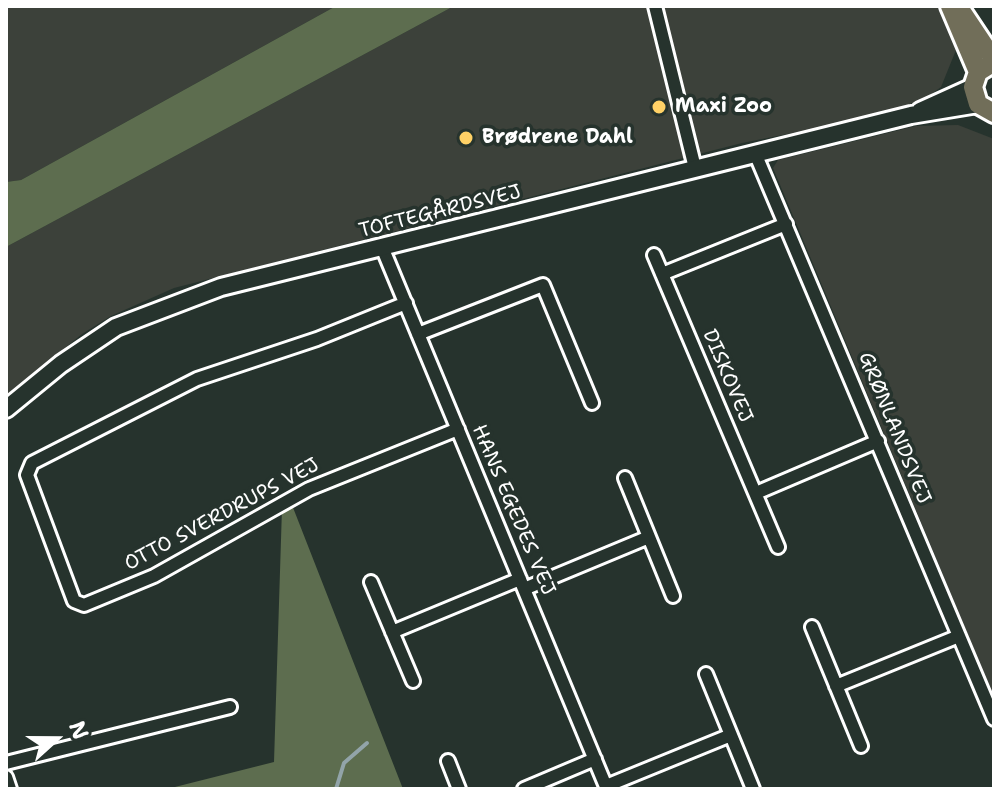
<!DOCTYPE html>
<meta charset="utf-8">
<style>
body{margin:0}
#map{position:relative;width:1000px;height:795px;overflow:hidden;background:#26332d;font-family:"Shantell Sans",sans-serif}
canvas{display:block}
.frame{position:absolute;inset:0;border:8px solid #fff;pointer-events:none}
.north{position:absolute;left:16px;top:699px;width:80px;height:80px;-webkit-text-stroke:6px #26332d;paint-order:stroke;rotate:69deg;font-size:22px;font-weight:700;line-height:32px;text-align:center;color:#fff}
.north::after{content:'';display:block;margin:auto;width:28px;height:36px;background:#fff;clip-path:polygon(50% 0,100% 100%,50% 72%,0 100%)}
</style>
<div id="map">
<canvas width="1000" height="795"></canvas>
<div class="frame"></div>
<div class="north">N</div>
</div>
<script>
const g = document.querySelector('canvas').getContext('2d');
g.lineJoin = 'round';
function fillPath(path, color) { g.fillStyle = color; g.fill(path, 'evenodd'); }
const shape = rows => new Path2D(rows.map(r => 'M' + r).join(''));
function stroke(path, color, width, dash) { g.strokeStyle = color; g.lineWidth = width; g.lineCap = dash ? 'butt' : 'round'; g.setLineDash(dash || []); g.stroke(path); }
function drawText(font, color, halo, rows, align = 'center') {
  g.font = font + ' "Shantell Sans",sans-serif'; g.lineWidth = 7; g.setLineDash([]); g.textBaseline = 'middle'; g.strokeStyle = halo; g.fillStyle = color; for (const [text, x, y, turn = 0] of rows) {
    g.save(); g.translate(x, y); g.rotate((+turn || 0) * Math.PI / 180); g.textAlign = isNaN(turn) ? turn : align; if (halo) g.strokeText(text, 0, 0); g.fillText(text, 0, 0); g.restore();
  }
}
const built = shape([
 [6,6,336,6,21,180,6,182],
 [454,6,938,6,956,50,941,87,923,100,863,119,742,143,174,288,111,316,82,334,6,396,6,247],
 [958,125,994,139,994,697,773,168,778,160,916,126]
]);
const green = shape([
 [336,6,454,6,6,247,6,182,21,180],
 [292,505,403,789,167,789,274,762,282,508]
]);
const stream = shape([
 [336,789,344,763,367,743]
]);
const street = shape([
 [655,6,695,168],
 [755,153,994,719],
 [382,247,607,789],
 [654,255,778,547],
 [662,274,786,224],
 [406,303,317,339,197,379,32,463,27,475,74,601,84,605,154,576,309,489,458,429],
 [418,334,543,285,592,403],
 [625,478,673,596],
 [756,493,878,441],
 [371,582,413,681],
 [524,589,649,537],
 [812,627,861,746],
 [392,632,520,579],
 [706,674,753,789],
 [836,686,959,636],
 [448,761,459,789],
 [6,763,230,707],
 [6,777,10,789],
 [606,786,731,735],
 [524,789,595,759]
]);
const secondary = shape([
 [920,111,973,87],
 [6,409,61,364,116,327,221,287,911,115,978,104]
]);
const primary = shape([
 [950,6,978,72],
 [958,6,994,60],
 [994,62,978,72,973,87,978,104,994,113]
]);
const markers = [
 [659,107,8,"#ffd166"],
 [466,138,8,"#ffd166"]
];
const poiNames = [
 ["Maxi Zoo",675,107],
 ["Brødrene Dahl",482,138]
];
const streetNames = [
 ["TOFTEGÅRDSVEJ",440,212,-14],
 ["DISKOVEJ",727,376,67],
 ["GRØNLANDSVEJ",894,428,68],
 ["HANS EGEDES VEJ",513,510,67],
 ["OTTO SVERDRUPS VEJ",222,515,-28]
];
fillPath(built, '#3c413a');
fillPath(green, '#5d6d4f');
stroke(stream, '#92a4a9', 4);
stroke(street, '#fff', 18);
stroke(secondary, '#fff', 22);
stroke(primary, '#fff', 24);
stroke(street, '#26332d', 12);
stroke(secondary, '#26332d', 16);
stroke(primary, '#716e59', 18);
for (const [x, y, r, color] of markers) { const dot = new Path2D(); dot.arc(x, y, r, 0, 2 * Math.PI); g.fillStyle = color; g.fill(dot); stroke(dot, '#26332d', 3); }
drawText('bold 20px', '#fff', '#26332d', poiNames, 'left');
drawText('20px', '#fff', '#26332d', streetNames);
</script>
